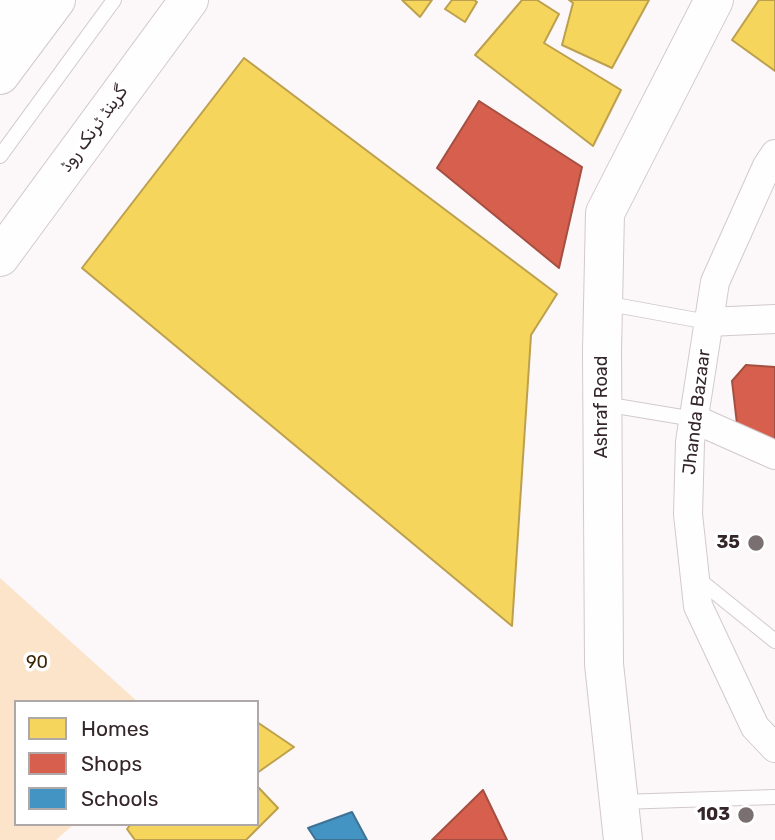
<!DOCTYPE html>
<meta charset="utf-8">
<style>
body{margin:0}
#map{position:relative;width:775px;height:840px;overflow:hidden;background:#fcf7f8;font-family:Rubik,sans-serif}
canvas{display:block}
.legend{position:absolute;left:14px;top:700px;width:245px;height:126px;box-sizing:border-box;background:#fff;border:2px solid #aea8a9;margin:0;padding:9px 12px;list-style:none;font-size:21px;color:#342629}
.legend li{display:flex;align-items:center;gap:14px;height:35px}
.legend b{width:35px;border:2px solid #aea8a9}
</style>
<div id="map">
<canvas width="775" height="840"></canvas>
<ul class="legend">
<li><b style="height:19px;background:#f6d55c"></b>Homes</li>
<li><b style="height:19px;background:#d6604d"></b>Shops</li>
<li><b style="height:19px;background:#4393c3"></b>Schools</li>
</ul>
</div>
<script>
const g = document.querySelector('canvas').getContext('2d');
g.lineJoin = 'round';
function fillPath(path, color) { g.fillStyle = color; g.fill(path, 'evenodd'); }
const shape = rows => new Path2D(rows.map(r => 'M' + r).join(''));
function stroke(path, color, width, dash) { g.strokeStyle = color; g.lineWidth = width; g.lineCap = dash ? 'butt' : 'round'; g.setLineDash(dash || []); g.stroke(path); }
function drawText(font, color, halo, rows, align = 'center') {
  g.font = font + ' Rubik,"Noto Naskh Arabic",sans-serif'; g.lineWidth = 7; g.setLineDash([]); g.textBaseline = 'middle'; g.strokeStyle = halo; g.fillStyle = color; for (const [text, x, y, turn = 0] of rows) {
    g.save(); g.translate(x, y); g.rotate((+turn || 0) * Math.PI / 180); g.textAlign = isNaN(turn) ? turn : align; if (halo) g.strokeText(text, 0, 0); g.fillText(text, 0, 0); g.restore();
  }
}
const green = shape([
 [0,578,138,702,16,702,16,824,74,824,56,840,0,840]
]);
const homes = shape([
 [402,0,432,0,420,17,402,0],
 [452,0,474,0,477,2,465,22,445,9,452,0],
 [522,0,537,0,559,14,544,43,621,90,593,146,475,55,522,0],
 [569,0,649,0,612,68,562,45,573,3,569,0],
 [759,0,775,0,775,71,732,40,759,0],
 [244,58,557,294,531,335,512,626,82,268,244,58],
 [257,722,294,747,257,773,257,722],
 [257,786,278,808,246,840,135,840,127,829,131,824,257,824,257,786]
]);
const shops = shape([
 [479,101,582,167,559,268,437,168,479,101],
 [746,365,775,367,775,444,737,424,732,381,746,365],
 [483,790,507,840,432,840,483,790]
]);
const schools = shape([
 [352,812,367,840,316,840,308,828,352,812]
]);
const lane = shape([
 [0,156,114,0],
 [604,303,708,322],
 [604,404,694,419],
 [697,578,775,641],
 [620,802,775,797]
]);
const street = shape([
 [775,154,767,166,715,282,690,442,688,514,698,606,755,727,775,748],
 [708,322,775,319],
 [694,419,775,455]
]);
const secondary = shape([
 [0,30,24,0],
 [623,840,604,664,602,351,605,213,714,0]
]);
const highway = shape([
 [0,75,56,0],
 [0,257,189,0]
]);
const markers = [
 [756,543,9,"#7a6f71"],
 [746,815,9,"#7a6f71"]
];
const streetNames = [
 ["گرینڈ ٹرنک روڈ",94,129,-54],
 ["Ashraf Road",602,407,-90],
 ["Jhanda Bazaar",697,412,-83]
];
const poiNames = [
 ["35",740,543],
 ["103",730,815]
];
const parkNames = [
 ["90",37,663]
];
fillPath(green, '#fbe4ca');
fillPath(homes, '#f6d55c');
stroke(homes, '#bca04d', 2);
fillPath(shops, '#d6604d');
stroke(shops, '#a54f42', 2);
fillPath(schools, '#4393c3');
stroke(schools, '#3e7295', 2);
stroke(lane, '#d2c9cb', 16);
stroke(street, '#d2c9cb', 30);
stroke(secondary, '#d2c9cb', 40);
stroke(highway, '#d2c9cb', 40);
stroke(lane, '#fffefe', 14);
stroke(street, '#fffefe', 28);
stroke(secondary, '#fffefe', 38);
stroke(highway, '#fffefe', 38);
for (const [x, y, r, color] of markers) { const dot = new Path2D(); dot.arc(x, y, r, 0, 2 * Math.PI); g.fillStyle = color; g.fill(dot); stroke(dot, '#fff', 2.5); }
drawText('18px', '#342629', '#fff', streetNames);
drawText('bold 18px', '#342629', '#fff', poiNames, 'right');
drawText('18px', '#3c2606', '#fff', parkNames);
</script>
